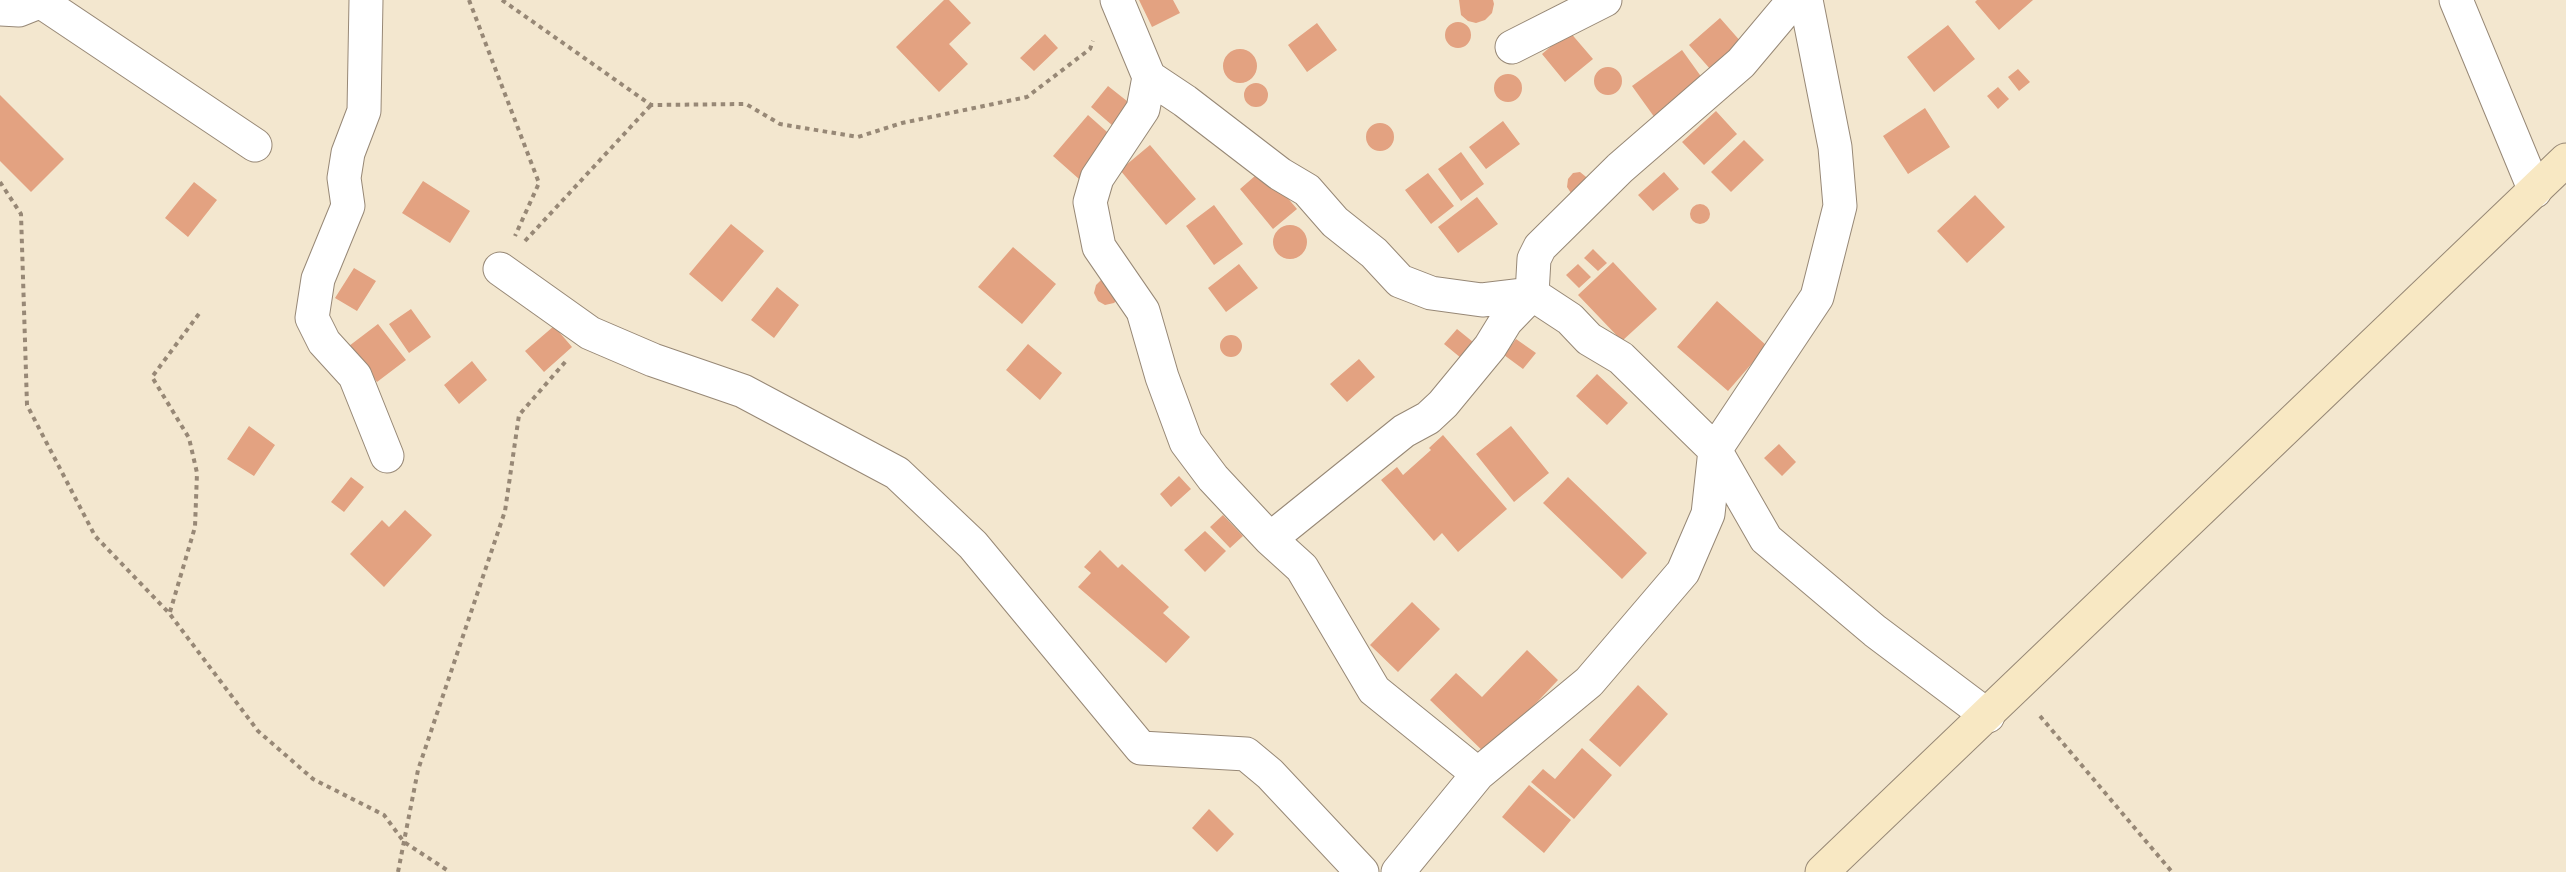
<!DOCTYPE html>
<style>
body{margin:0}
canvas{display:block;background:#f3e7cf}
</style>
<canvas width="2566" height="872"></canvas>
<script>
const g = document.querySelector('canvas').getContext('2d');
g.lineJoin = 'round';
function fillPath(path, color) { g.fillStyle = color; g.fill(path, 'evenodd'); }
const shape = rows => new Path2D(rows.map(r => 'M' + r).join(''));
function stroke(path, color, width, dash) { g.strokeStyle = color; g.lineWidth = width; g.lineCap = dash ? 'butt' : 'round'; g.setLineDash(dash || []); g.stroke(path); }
const building = shape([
 [944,0,949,0,971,23,949,44,968,64,939,92,896,47],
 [1139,0,1173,0,1180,13,1152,27],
 [1459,0,1493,0,1494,4,1492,13,1485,20,1476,23,1468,21,1461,15],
 [1977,0,2033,0,1999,30,1975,2],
 [1720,18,1742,43,1711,70,1689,45],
 '1445 35a13 13 0 1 1 26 0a13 13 0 1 1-26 0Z',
 [1317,23,1337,50,1307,72,1288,45],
 [1948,25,1975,59,1934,92,1907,57],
 [1569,31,1593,59,1565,82,1542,54],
 [1045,34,1058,48,1034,71,1020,58],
 '1223 66a17 17 0 1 1 34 0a17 17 0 1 1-34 0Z',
 [1682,50,1705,82,1655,118,1632,86],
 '1594 81a14 14 0 1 1 28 0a14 14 0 1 1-28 0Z',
 [2018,69,2030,82,2019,91,2008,77],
 '1494 88a14 14 0 1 1 28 0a14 14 0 1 1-28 0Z',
 '1244 95a12 12 0 1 1 24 0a12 12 0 1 1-24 0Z',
 [1108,86,1132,105,1113,126,1091,107],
 [1998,87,2009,99,1998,109,1987,96],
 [0,95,64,159,31,192,0,161],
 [1925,108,1950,147,1908,174,1883,136],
 [1716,111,1737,134,1704,165,1682,142],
 [1088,115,1115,139,1079,179,1053,156],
 [1503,121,1520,144,1486,169,1469,147],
 '1366 137a14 14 0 1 1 28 0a14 14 0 1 1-28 0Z',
 [1744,140,1764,160,1731,192,1711,172],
 [1150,145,1196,199,1166,225,1120,170],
 [1461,152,1484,184,1461,201,1438,169],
 [1263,169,1297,209,1273,229,1240,189],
 [1580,172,1591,181,1571,193,1567,187,1568,179,1573,173],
 [1664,172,1679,189,1653,211,1638,195],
 [1428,173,1454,206,1431,224,1405,190],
 [423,181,470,211,450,243,402,213],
 [194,182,217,200,188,237,165,218],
 [1975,195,2005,227,1967,263,1937,231],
 [1477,197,1498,224,1458,253,1438,227],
 '1690 214a10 10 0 1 1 20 0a10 10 0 1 1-20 0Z',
 [1214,205,1243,244,1214,265,1186,226],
 [731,224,764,251,722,302,689,274],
 '1273 242a17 17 0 1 1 34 0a17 17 0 1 1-34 0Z',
 [1013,247,1056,284,1022,324,978,287],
 [1593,249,1607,263,1598,271,1584,258],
 [1613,262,1657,309,1622,341,1578,295],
 [1239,264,1258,288,1226,312,1208,288],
 [1578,264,1591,277,1579,288,1566,275],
 [354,268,376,281,357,311,335,298],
 [1102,279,1120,297,1114,303,1105,305,1098,301,1094,293,1096,285],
 [777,287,799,305,774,338,751,320],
 [1717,301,1767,346,1728,391,1677,347],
 [411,309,431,337,409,353,389,324],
 [378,324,406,360,377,382,349,346],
 [554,326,572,347,544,372,525,351],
 [1457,329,1473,342,1461,358,1444,344],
 '1220 346a11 11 0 1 1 22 0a11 11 0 1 1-22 0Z',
 [1516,339,1536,353,1523,369,1504,355],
 [1028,344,1062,373,1040,400,1006,370],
 [1359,359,1375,377,1347,402,1330,384],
 [472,361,487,380,459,404,444,385],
 [1597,374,1628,403,1607,425,1576,396],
 [249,426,275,445,254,476,227,459],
 [1511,426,1549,473,1514,502,1476,454],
 [1443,435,1507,509,1458,552,1442,533,1434,541,1381,480,1397,467,1403,475,1431,450,1429,448],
 [1779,444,1796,462,1782,476,1764,458],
 [1179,476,1191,489,1171,507,1160,494],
 [351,477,364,487,344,512,331,502],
 [1568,477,1647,553,1622,579,1543,503],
 [405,510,432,535,384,587,350,554,382,520,389,527],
 [1223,515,1243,536,1230,548,1210,527],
 [1205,531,1226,551,1205,572,1184,550],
 [1100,550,1118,568,1122,564,1169,607,1163,613,1190,637,1166,663,1078,587,1091,573,1084,567],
 [1412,602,1440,629,1398,672,1370,645],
 [1527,650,1558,680,1487,755,1430,700,1456,673,1482,697],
 [1638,685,1668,714,1620,767,1589,740],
 [1582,748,1612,775,1574,819,1531,782,1543,769,1555,779],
 [1529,785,1571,820,1544,853,1502,817],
 [1209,809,1234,834,1217,852,1192,828]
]);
const path = shape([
 [469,0,539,183,515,236],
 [502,0,651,105,746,104,780,124,858,137,902,123,1027,97,1090,49,1093,41],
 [0,182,21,214,27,405,95,536,169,613,258,731,313,779,384,815,404,842,450,872],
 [525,241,651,105],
 [170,612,195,527,197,473,189,438,152,377,201,311],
 [2040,716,2172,872],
 [398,872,418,770,505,511,519,415,566,361]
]);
const street = shape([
 [366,0,364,111,348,153,344,178,348,206,318,279,312,318,324,342,355,376,387,456],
 [1117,0,1149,77,1185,101,1280,174,1307,190,1335,222,1374,253,1400,281,1431,293,1482,300,1532,294,1570,319,1589,339,1621,358,1715,450,1766,539,1875,631,1988,716],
 [2456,0,2535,191],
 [40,1,255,145],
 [0,9,19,10,44,0],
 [1512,47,1605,0],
 [1149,77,1143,109,1097,178,1090,202,1099,247,1143,311,1162,377,1186,442,1213,478,1270,539,1302,568,1374,690,1478,774],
 [500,269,590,333,653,360,743,391,897,473,973,545,1141,748,1246,754,1270,774,1362,872],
 [1270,539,1404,431,1428,418,1443,404,1490,347,1506,321,1532,294,1534,259,1540,247,1620,168,1741,63,1794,0],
 [1398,872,1478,774,1589,682,1683,572,1708,514,1715,450,1817,297,1840,206,1835,147,1806,0]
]);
const secondary = shape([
 [1822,872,2566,160]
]);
fillPath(building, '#e3a281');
stroke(street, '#978876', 35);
stroke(secondary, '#978876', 35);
stroke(path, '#978876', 4, [4.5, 4.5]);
stroke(street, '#fff', 33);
stroke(secondary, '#f8e8c3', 33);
</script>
